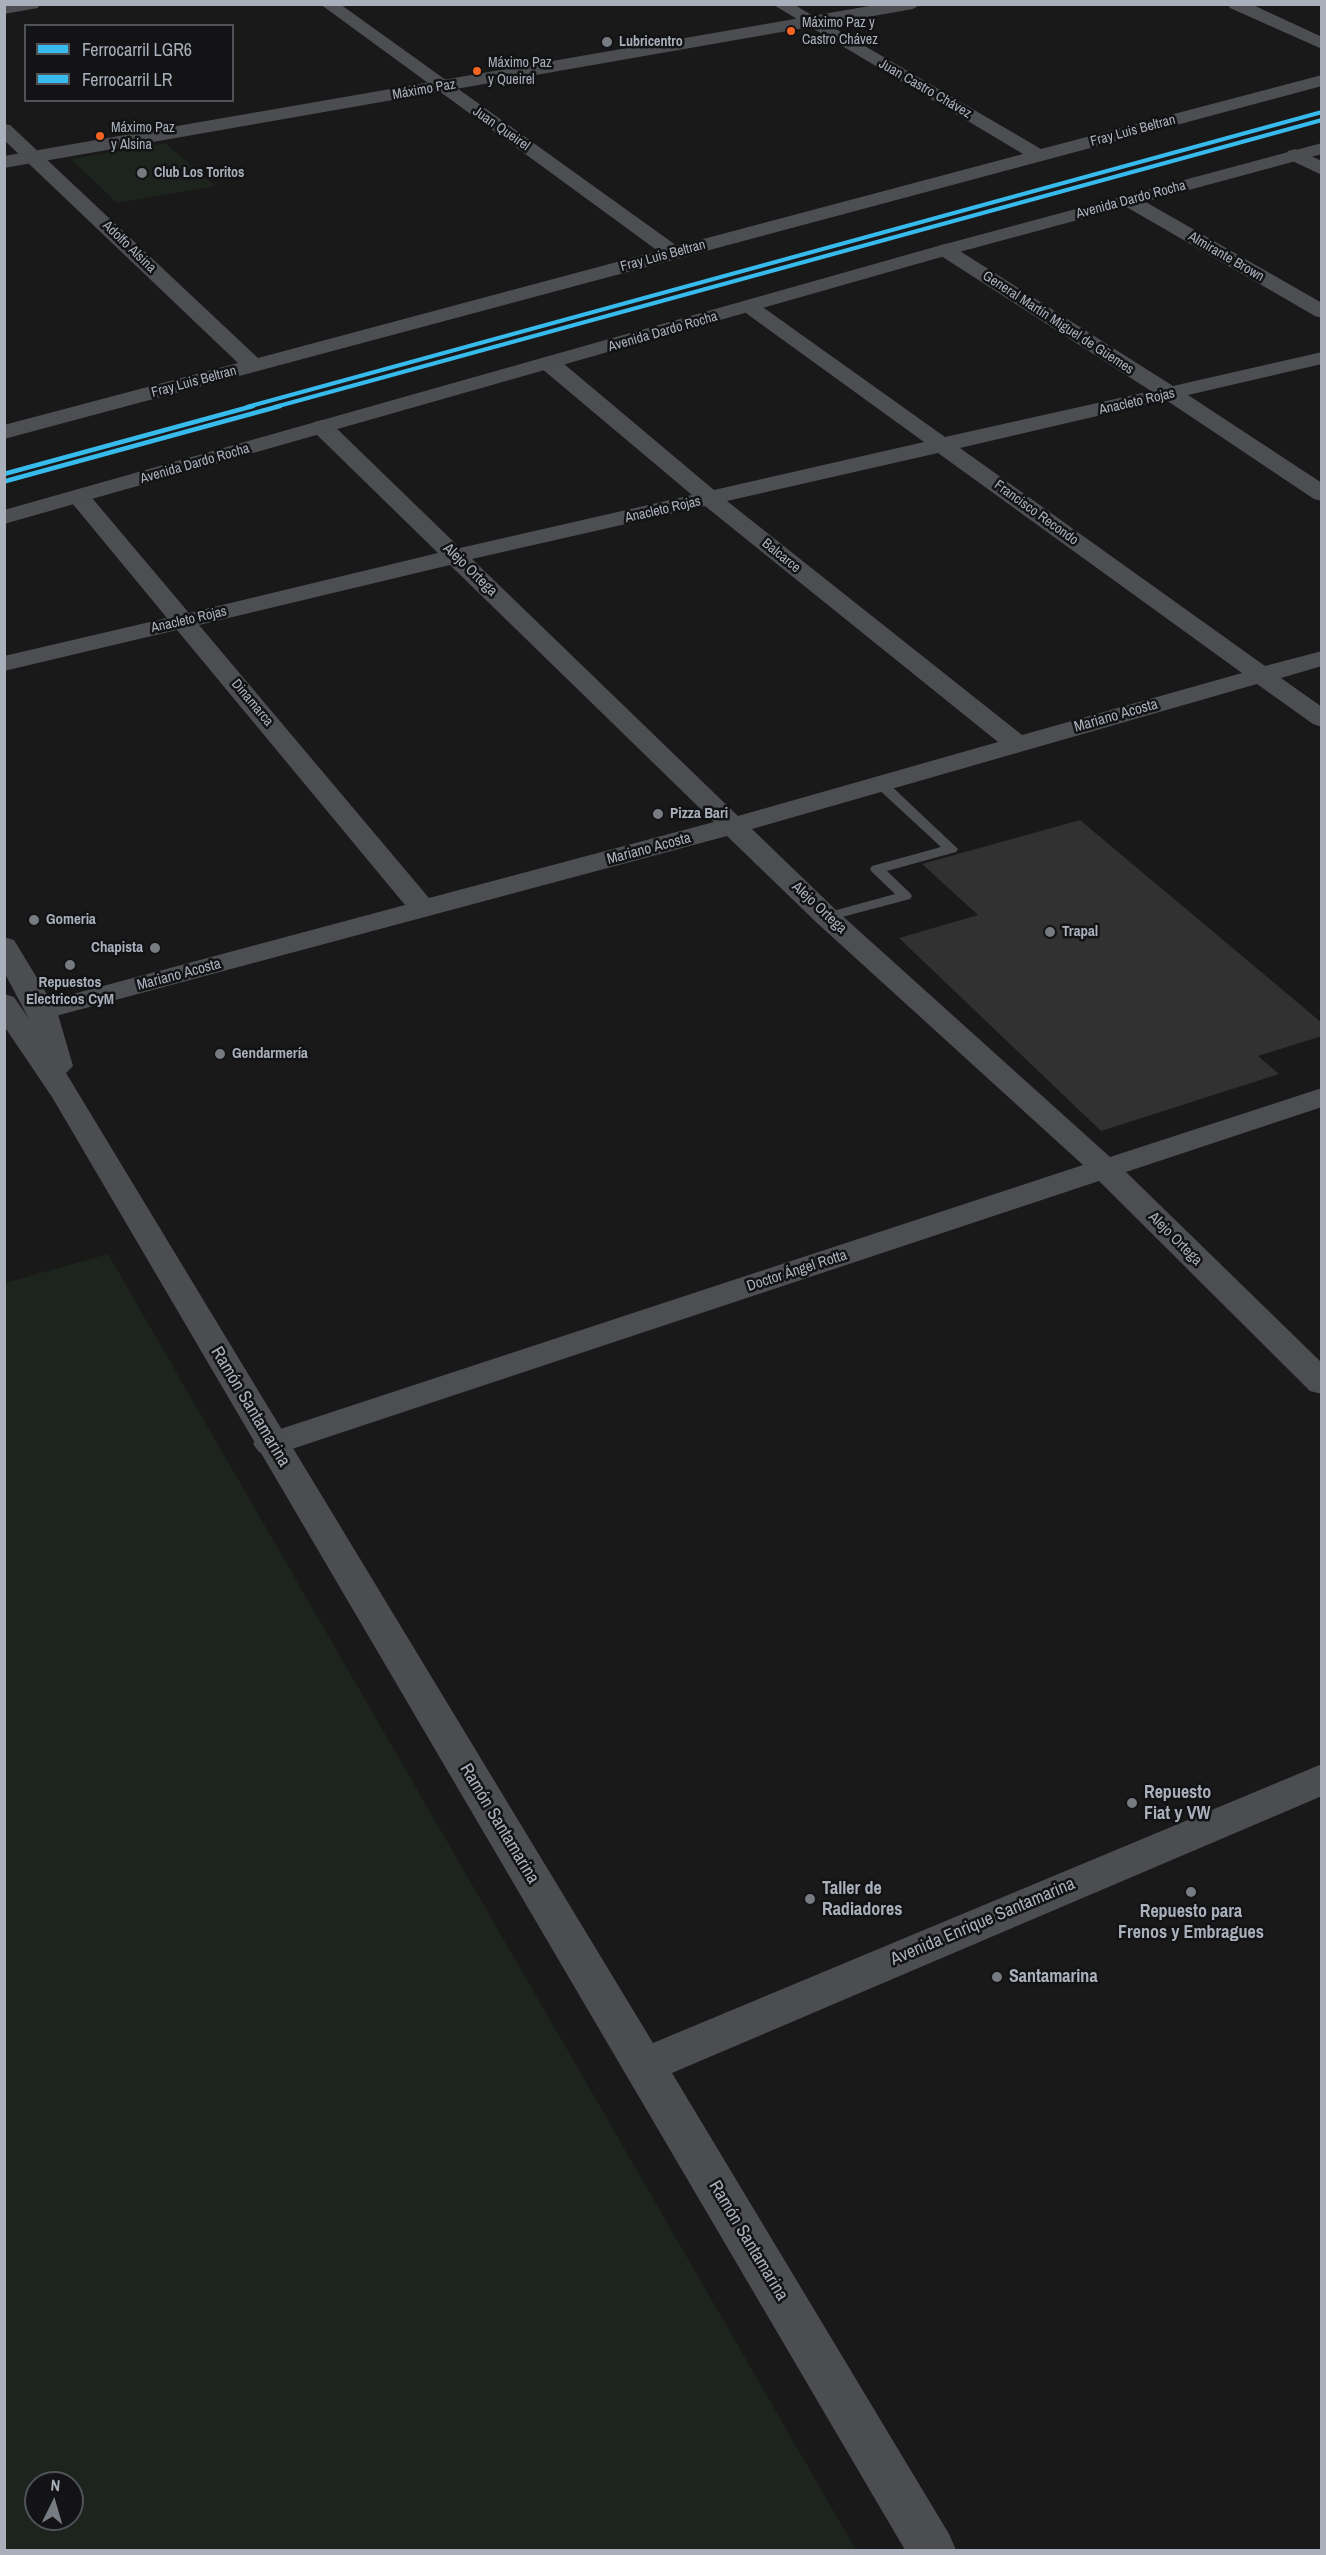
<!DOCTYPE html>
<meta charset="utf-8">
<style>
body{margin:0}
#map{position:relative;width:1326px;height:2555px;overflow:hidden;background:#191919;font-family:"Archivo Narrow",sans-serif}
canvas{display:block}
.frame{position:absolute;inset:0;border:6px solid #a9b0bb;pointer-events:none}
.legend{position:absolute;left:24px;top:24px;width:210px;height:78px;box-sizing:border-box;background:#131315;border:2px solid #4f5257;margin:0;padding:8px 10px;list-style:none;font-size:18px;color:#a9b0bb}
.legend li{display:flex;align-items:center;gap:12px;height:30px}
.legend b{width:30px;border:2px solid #4f5257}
.north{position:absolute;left:24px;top:2471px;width:60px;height:60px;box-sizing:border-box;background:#131315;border:2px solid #4f5257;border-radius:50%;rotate:5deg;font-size:16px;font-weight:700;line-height:24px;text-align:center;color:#a9b0bb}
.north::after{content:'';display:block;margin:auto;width:21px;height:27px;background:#777b82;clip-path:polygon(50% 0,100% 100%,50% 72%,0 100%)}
</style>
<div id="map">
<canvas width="1326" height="2555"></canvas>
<div class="frame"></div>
<ul class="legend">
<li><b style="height:8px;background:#37bbed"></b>Ferrocarril LGR6</li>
<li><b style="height:8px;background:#37bbed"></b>Ferrocarril LR</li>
</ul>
<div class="north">N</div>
</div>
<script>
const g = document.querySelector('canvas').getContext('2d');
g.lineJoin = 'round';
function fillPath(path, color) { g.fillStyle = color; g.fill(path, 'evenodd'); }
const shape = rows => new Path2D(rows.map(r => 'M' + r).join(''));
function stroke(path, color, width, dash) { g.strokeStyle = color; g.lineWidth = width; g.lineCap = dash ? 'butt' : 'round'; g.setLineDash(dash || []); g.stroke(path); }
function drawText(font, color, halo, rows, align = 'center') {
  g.font = font + ' "Archivo Narrow",sans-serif'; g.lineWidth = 5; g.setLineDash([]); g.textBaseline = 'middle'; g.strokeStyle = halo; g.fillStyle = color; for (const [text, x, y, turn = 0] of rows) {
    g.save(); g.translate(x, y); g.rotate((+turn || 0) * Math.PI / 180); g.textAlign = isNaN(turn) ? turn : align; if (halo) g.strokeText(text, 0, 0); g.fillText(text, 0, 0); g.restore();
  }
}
const green = shape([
 [165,143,215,186,117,203,71,159],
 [108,1254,856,2550,5,2550,5,1283],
 [36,2483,72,2483,72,2519,36,2519]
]);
const building = shape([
 [1080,820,1322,1023,1322,1036,1258,1056,1279,1074,1101,1131,899,938,978,915,922,864]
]);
const lane = shape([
 [880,779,885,780,958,849,956,852,887,871,910,893,912,896,910,899,827,921,822,920,820,917,822,914,895,894,872,872,870,869,872,866,941,847,875,786,873,783,880,779]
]);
const street = shape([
 [4,4,40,4,38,8,4,14,4,4],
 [320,4,340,4,677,246,1023,154,772,4,793,4,1041,149,1322,75,1322,86,4,439,4,425,238,363,4,140,4,124,10,125,258,358,658,251,320,4],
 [1228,4,1251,4,1322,37,1322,49,1230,8,1228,4],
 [1295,149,1322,161,1322,175,1288,159,1286,155,1288,151,1295,149],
 [1130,195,1137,197,1322,303,1322,318,1315,316,1123,205,1120,201,1123,197,1130,195],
 [945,244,952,246,1173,386,1322,352,1322,364,1188,395,1322,483,1322,501,1314,499,1166,400,960,448,1265,666,1322,651,1322,666,1281,678,1322,707,1322,727,1313,724,1257,684,752,829,837,911,1110,1157,1322,1088,1322,1107,1126,1172,1322,1363,1322,1394,1310,1391,1099,1181,283,1452,271,1456,259,1452,253,1444,259,1436,1083,1165,817,923,727,836,52,1017,42,1020,32,1017,27,1011,32,1005,405,905,177,630,4,671,4,656,167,618,67,497,71,492,79,490,87,492,189,613,438,553,314,432,311,427,314,422,322,420,330,422,460,548,692,495,541,368,538,363,541,358,549,357,557,358,714,490,924,442,743,311,740,307,743,303,750,301,757,303,945,437,1151,391,938,254,935,250,938,246,945,244],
 [938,453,1242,673,1022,735,727,501,938,453],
 [705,506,998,742,738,816,472,559,705,506],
 [450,565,714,822,429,898,199,625,450,565]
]);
const secondary = shape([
 [881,4,921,4,913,9,4,168,4,156,881,4],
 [1322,143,1322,154,952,254,4,524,4,510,938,246,1322,143],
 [4,937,14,940,57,1011,73,1066,66,1073,653,2043,1322,1764,1322,1796,672,2073,949,2534,956,2550,905,2550,52,1097,4,1026,4,994,14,997,29,1019,4,972,4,937]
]);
const rail1Far1 = shape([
 [247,407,1322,112]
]);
const rail1 = shape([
 [4,474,253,406]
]);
const rail2Far1 = shape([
 [275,407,1322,120]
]);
const rail2 = shape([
 [6,481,280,406]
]);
const markers = [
 [791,31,5,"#f26522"],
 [607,42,6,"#777b82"],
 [477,71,5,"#f26522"],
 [100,136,5,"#f26522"],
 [142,173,6,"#777b82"],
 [658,814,6,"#777b82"],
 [34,920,6,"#777b82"],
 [1050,932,6,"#777b82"],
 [155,948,6,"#777b82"],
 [70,965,6,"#777b82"],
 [220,1054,6,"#777b82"],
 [1132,1803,6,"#777b82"],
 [1191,1892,6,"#777b82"],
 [810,1899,6,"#777b82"],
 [997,1977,6,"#777b82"]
];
const busNames = [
 ["Máximo Paz y",802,23],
 ["Castro Chávez",802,40],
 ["Máximo Paz",488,63],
 ["y Queirel",488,80],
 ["Máximo Paz",111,128],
 ["y Alsina",111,145]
];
const farPoinames = [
 ["Lubricentro",619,42],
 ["Club Los Toritos",154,173]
];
const farStreetnames = [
 ["Juan Castro Chávez",925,89,30],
 ["Máximo Paz",424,90,-10],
 ["Juan Queirel",501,129,35],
 ["Fray Luis Beltran",1133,131,-15],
 ["Avenida Dardo Rocha",1131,200,-15],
 ["Adolfo Alsina",129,247,44],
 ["Fray Luis Beltran",663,256,-15],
 ["Almirante Brown",1226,257,30],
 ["General Martín Miguel de Güemes",1058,323,33],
 ["Avenida Dardo Rocha",663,332,-16],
 ["Fray Luis Beltran",194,382,-15],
 ["Anacleto Rojas",1137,402,-13],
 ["Avenida Dardo Rocha",195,464,-16],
 ["Anacleto Rojas",663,510,-13],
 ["Francisco Recondo",1036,513,36],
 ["Balcarce",781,556,39],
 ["Anacleto Rojas",189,620,-13],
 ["Dinamarca",252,703,50]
];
const streetNames = [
 ["Alejo Ortega",470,570,44],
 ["Mariano Acosta",1116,716,-16],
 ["Mariano Acosta",649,849,-15],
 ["Alejo Ortega",819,908,43],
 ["Mariano Acosta",179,975,-15],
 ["Alejo Ortega",1175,1239,45],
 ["Doctor Ángel Rotta",797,1271,-18]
];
const poiNames = [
 ["Pizza Bari",670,814],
 ["Gomeria",46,920],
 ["Trapal",1062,932],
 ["Chapista",143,948,"right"],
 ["Repuestos",70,983,"center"],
 ["Electricos CyM",70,1000,"center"],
 ["Gendarmería",232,1054]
];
const nearStreetnames = [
 ["Ramón Santamarina",250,1407,59],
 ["Ramón Santamarina",499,1824,59],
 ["Avenida Enrique Santamarina",983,1922,-23],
 ["Ramón Santamarina",748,2241,59]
];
const nearPoinames = [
 ["Repuesto",1144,1793],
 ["Fiat y VW",1144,1814],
 ["Taller de",822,1889],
 ["Radiadores",822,1910],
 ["Repuesto para",1191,1912,"center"],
 ["Frenos y Embragues",1191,1933,"center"],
 ["Santamarina",1009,1977]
];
fillPath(green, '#1c241d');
fillPath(building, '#313131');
fillPath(lane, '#4c4e52');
fillPath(street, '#4c4e52');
fillPath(secondary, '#4c4d50');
stroke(rail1Far1, '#37bbed', 4);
stroke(rail1, '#37bbed', 4.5);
stroke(rail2Far1, '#37bbed', 4);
stroke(rail2, '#37bbed', 4.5);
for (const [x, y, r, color] of markers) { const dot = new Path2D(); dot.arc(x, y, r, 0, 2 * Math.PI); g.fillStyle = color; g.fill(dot); stroke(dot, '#131315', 2); }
drawText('14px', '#a9b0bb', '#131315', busNames, 'left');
drawText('bold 14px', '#a9b0bb', '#131315', farPoinames, 'left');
drawText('14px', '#a9b0bb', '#131315', farStreetnames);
drawText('15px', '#a9b0bb', '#131315', streetNames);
drawText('bold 15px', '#a9b0bb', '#131315', poiNames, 'left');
drawText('18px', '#a9b0bb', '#131315', nearStreetnames);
drawText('bold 18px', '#a9b0bb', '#131315', nearPoinames, 'left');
</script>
